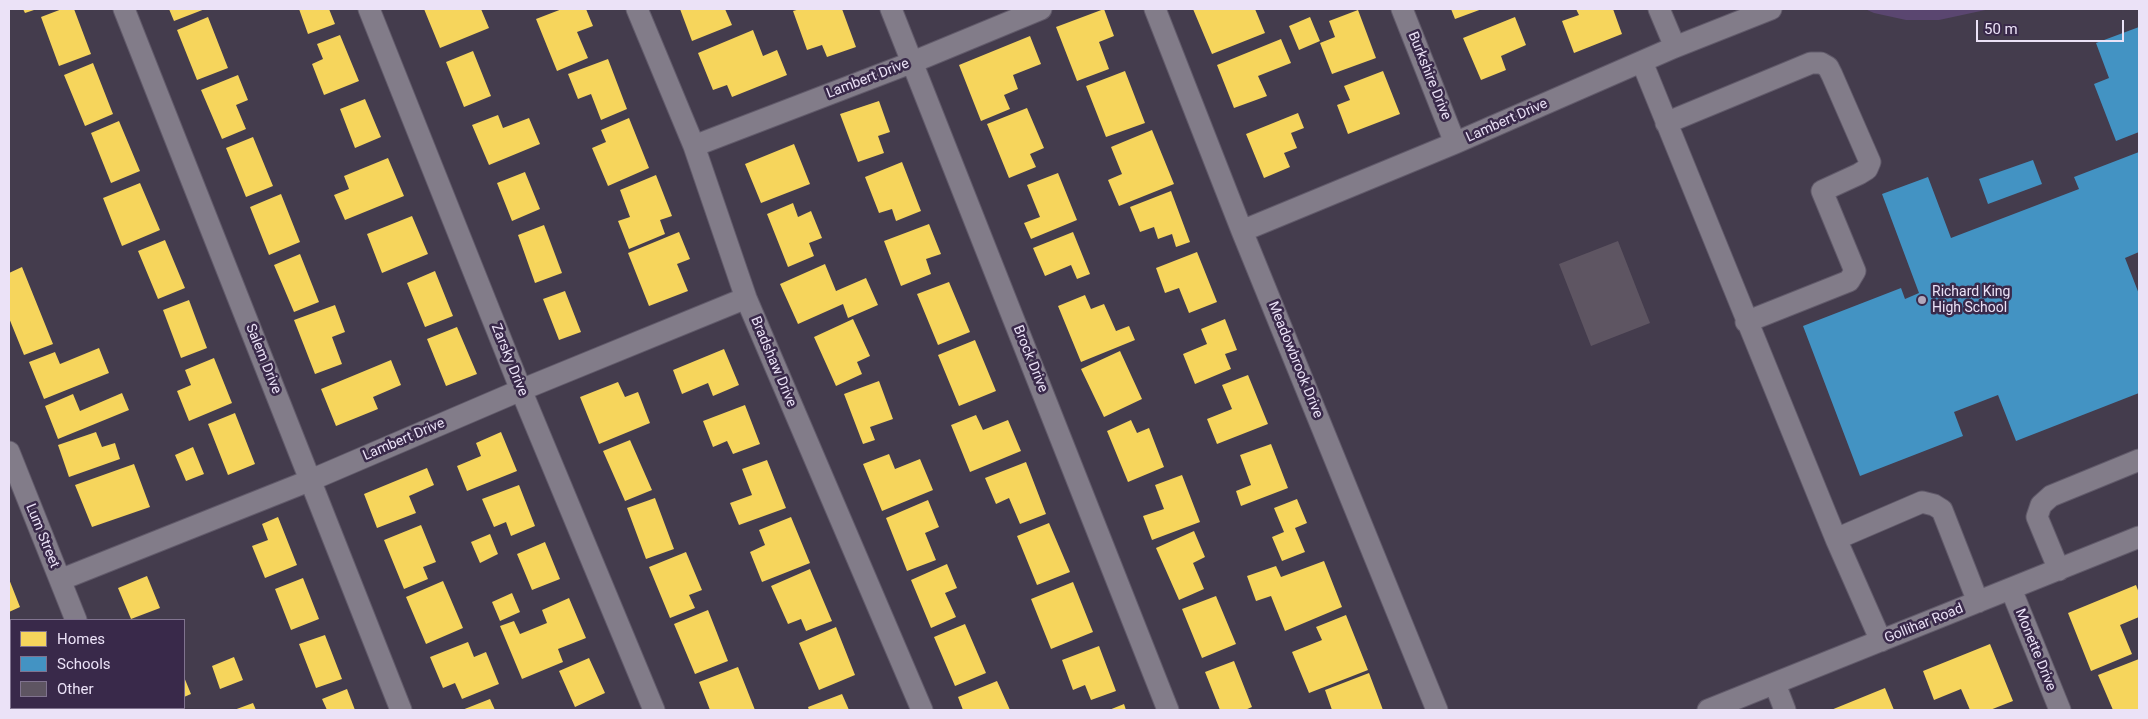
<!DOCTYPE html>
<style>
body{margin:0}
#map{position:relative;width:2148px;height:719px;overflow:hidden;background:#443c4d;font-family:Roboto,sans-serif}
canvas{display:block}
.frame{position:absolute;inset:0;border:10px solid #ebe2f7;pointer-events:none}
.legend{position:absolute;left:10px;top:619px;width:175px;height:90px;box-sizing:border-box;background:#39294a;border:1px solid #80738f;margin:0;padding:6px 9px;list-style:none;font-size:15px;color:#ebe2f7}
.legend li{display:flex;align-items:center;gap:10px;height:25px}
.legend b{width:25px;border:1px solid #80738f}
.scale{position:absolute;left:1976px;top:20px;width:148px;height:22px;box-sizing:border-box;border:2px solid #ebe2f7;border-top:0;padding-left:6px;font-size:15px;line-height:18px;white-space:nowrap;color:#ebe2f7;-webkit-text-stroke:4px #39294a;paint-order:stroke}
</style>
<div id="map">
<canvas width="2148" height="719"></canvas>
<div class="frame"></div>
<ul class="legend">
<li><b style="height:14px;background:#f6d55c"></b>Homes</li>
<li><b style="height:14px;background:#4393c3"></b>Schools</li>
<li><b style="height:14px;background:#5e5562"></b>Other</li>
</ul>
<div class="scale">50 m</div>
</div>
<script>
const g = document.querySelector('canvas').getContext('2d');
g.lineJoin = 'round';
function fillPath(path, color) { g.fillStyle = color; g.fill(path, 'evenodd'); }
const shape = rows => new Path2D(rows.map(r => 'M' + r).join(''));
function stroke(path, color, width, dash) { g.strokeStyle = color; g.lineWidth = width; g.lineCap = dash ? 'butt' : 'round'; g.setLineDash(dash || []); g.stroke(path); }
function drawText(font, color, halo, rows, align = 'center') {
  g.font = font + ' Roboto,sans-serif'; g.lineWidth = 5; g.setLineDash([]); g.textBaseline = 'middle'; g.strokeStyle = halo; g.fillStyle = color; for (const [text, x, y, turn = 0] of rows) {
    g.save(); g.translate(x, y); g.rotate((+turn || 0) * Math.PI / 180); g.textAlign = isNaN(turn) ? turn : align; if (halo) g.strokeText(text, 0, 0); g.fillText(text, 0, 0); g.restore();
  }
}
const green = shape([
 [1865,9,1990,9,1939,20,1906,20,1874,13]
]);
const homes = shape([
 [23,9,37,9,25,13],
 [62,9,74,9,91,54,59,66,41,17],
 [169,9,205,9,174,21],
 [299,9,329,9,335,24,308,34],
 [424,9,481,9,489,28,440,48],
 [562,9,586,9,593,26,577,32,588,58,557,71,536,19],
 [680,9,725,9,732,25,692,41],
 [800,9,842,9,856,47,827,57,822,45,807,50,793,11],
 [1104,9,1114,36,1099,42,1109,69,1077,81,1056,27],
 [1193,9,1255,9,1265,33,1212,54],
 [1451,9,1482,9,1455,19],
 [1576,9,1613,9,1622,34,1574,53,1562,21,1579,15],
 [1358,10,1376,58,1332,74,1320,43,1335,37,1329,21],
 [208,17,228,68,197,80,177,30],
 [1310,17,1320,41,1299,50,1289,26],
 [1515,17,1526,45,1501,56,1506,70,1481,80,1463,38],
 [753,30,763,56,777,50,787,75,732,97,727,85,713,90,698,53],
 [340,35,359,81,324,95,312,64,323,59,317,44],
 [1030,36,1041,64,1013,75,1018,89,1004,95,1010,109,981,121,959,65],
 [1281,39,1291,63,1258,76,1267,96,1234,108,1217,65],
 [473,51,491,96,464,107,446,62],
 [608,59,627,109,601,120,591,94,578,99,568,74],
 [93,63,113,114,85,126,64,75],
 [1125,71,1145,123,1106,137,1086,86],
 [1383,71,1400,114,1348,134,1337,105,1350,100,1344,86],
 [238,75,248,100,236,105,246,129,222,139,201,90],
 [365,99,381,137,355,148,340,109],
 [879,101,890,132,878,136,884,153,858,162,840,114],
 [1027,108,1044,148,1030,154,1036,167,1009,178,987,124],
 [1298,113,1304,128,1291,133,1297,148,1284,153,1290,167,1264,178,1246,134],
 [498,115,503,128,529,118,540,144,489,165,472,125],
 [629,118,649,168,608,186,592,148,606,142,601,130],
 [119,121,140,171,111,183,91,133],
 [1152,130,1174,184,1119,206,1108,180,1122,174,1111,147],
 [253,137,273,186,246,197,226,148],
 [794,144,810,184,761,203,745,164],
 [388,158,404,196,345,220,334,195,349,189,344,176],
 [902,162,921,211,896,221,892,209,879,213,865,177],
 [525,172,540,209,512,221,497,183],
 [1058,173,1077,220,1031,239,1024,223,1040,217,1027,185],
 [656,175,672,216,660,220,665,234,629,249,618,221,630,217,620,190],
 [140,183,160,230,122,246,103,198],
 [1171,191,1190,242,1176,247,1172,234,1158,239,1154,227,1140,232,1130,207],
 [281,194,300,242,269,255,250,207],
 [793,203,798,217,811,211,822,238,809,243,814,256,788,267,767,214],
 [412,216,428,254,382,273,367,234],
 [929,224,941,254,926,259,931,274,901,286,884,241],
 [544,225,562,273,535,283,518,235],
 [679,232,690,259,677,264,688,291,649,306,628,253],
 [1073,232,1090,274,1077,279,1071,265,1045,276,1033,248],
 [165,240,185,288,158,299,138,251],
 [1197,252,1217,302,1189,313,1179,288,1165,293,1156,268],
 [300,254,319,302,294,312,274,265],
 [825,264,836,291,866,278,878,305,848,318,843,304,798,324,780,284],
 [22,267,53,344,24,355,9,318,9,273],
 [435,271,453,316,425,327,407,283],
 [949,282,970,332,938,345,917,294],
 [565,291,581,332,559,340,543,299],
 [1085,295,1091,309,1104,304,1116,331,1129,326,1135,340,1081,362,1058,306],
 [189,300,207,348,181,358,163,310],
 [335,305,345,332,332,337,342,364,315,374,294,320],
 [853,319,870,356,857,362,862,374,836,386,814,337],
 [1225,319,1237,350,1225,354,1231,369,1195,384,1183,354,1207,344,1201,329],
 [457,327,477,374,446,386,427,339],
 [975,340,996,391,959,406,938,355],
 [99,348,109,373,44,399,29,362,55,352,60,364],
 [724,349,739,385,713,396,708,383,682,394,673,370],
 [1120,351,1142,399,1104,417,1081,369],
 [214,358,232,403,189,421,177,391,191,385,185,370],
 [391,360,401,385,373,397,378,409,336,426,321,389],
 [1248,375,1268,424,1217,444,1207,419,1232,409,1222,385],
 [879,381,893,419,870,427,875,440,863,444,844,394],
 [618,382,625,397,638,392,650,423,599,444,580,397],
 [122,393,129,410,58,439,45,406,73,394,80,411],
 [745,405,760,444,733,454,727,441,713,447,703,421],
 [235,413,255,464,228,475,208,424],
 [976,415,983,430,1008,420,1021,451,970,472,951,425],
 [1131,420,1137,433,1149,428,1164,467,1128,482,1107,431],
 [96,432,102,447,115,443,120,459,69,477,58,445],
 [501,432,517,471,467,491,457,466,481,456,476,443],
 [630,440,652,490,625,501,603,451],
 [1271,444,1288,488,1241,506,1236,491,1251,485,1240,455],
 [193,447,204,474,186,481,175,455],
 [889,454,895,469,920,459,933,490,882,511,863,464],
 [767,460,786,508,739,525,730,503,752,495,742,469],
 [1026,462,1046,514,1020,524,1009,498,996,504,985,478],
 [134,464,150,507,92,527,75,485],
 [427,468,434,485,409,496,416,513,377,528,364,494],
 [1182,475,1200,522,1152,540,1143,516,1164,509,1155,485],
 [519,485,535,526,511,536,506,522,494,527,482,499],
 [655,498,674,549,646,559,627,508],
 [1297,499,1307,523,1295,528,1305,552,1282,561,1272,537,1284,532,1274,508],
 [928,500,939,527,925,533,936,560,907,571,886,518],
 [278,517,297,565,265,578,252,546,268,540,262,524],
 [791,517,810,563,762,582,750,552,765,545,759,530],
 [1049,523,1070,572,1037,585,1017,536],
 [421,525,436,562,423,567,428,579,404,589,384,540],
 [1194,531,1205,557,1193,563,1204,589,1179,600,1156,548],
 [490,534,498,554,480,563,471,542],
 [545,542,560,579,532,590,517,554],
 [686,552,702,590,689,595,695,608,670,618,649,567],
 [1324,561,1342,607,1285,631,1271,596,1256,601,1247,576,1276,566,1281,577],
 [947,564,957,588,945,593,956,617,931,628,911,580],
 [810,569,832,621,806,631,801,619,788,624,771,586],
 [147,576,160,608,131,619,118,588],
 [303,578,319,619,291,630,275,589],
 [9,579,20,607,9,612],
 [443,581,463,628,426,644,406,597],
 [1073,582,1093,632,1051,649,1031,599],
 [2136,585,2139,593,2139,617,2120,625,2132,654,2091,671,2068,613],
 [512,593,520,612,500,621,492,602],
 [1216,596,1236,644,1202,658,1182,609],
 [569,598,586,638,558,649,563,662,522,679,500,626,514,621,520,634,547,623,542,610],
 [708,610,728,661,695,674,674,624],
 [1346,615,1368,670,1309,693,1292,652,1322,640,1316,627],
 [11,623,11,656,9,650,9,624],
 [965,624,986,673,955,686,934,637],
 [836,627,855,675,819,690,799,643],
 [325,635,342,679,316,688,299,644],
 [468,642,474,657,486,652,499,684,462,699,455,683,443,688,430,657],
 [1990,644,2013,701,1990,710,1970,710,1961,689,1934,700,1923,671],
 [1099,646,1116,691,1091,700,1085,685,1073,690,1062,660],
 [234,657,243,680,220,689,212,666],
 [589,658,605,693,575,707,559,671],
 [2139,659,2139,710,2113,710,2098,675],
 [1234,661,1252,707,1245,710,1220,710,1205,672],
 [738,667,755,710,710,710,699,682],
 [1369,673,1383,710,1332,710,1325,690],
 [184,677,191,694,184,697],
 [997,681,1010,710,963,710,958,697],
 [1885,688,1894,710,1831,710],
 [347,689,355,710,327,710,322,699],
 [842,694,849,710,809,710,808,707],
 [490,699,495,710,462,710],
 [253,703,256,710,234,710],
 [1124,704,1126,710,1109,710],
 [48,708,55,708,56,710,42,710]
]);
const schools = shape([
 [2139,27,2139,132,2116,141,2094,84,2109,78,2096,43],
 [2139,152,2139,252,2125,258,2139,294,2139,393,2016,441,1998,395,1954,412,1963,436,1860,476,1803,326,1901,288,1905,299,1919,293,1882,194,1928,177,1951,238,2079,189,2074,177],
 [2033,160,2042,184,1988,204,1979,179]
]);
const building = shape([
 [1618,241,1650,323,1591,346,1559,264]
]);
const minor = shape([
 [124,9,401,710],
 [369,9,521,390,654,710],
 [637,9,694,146,746,298,922,710],
 [891,9,1168,710],
 [1155,9,1242,231,1437,710],
 [1402,9,1455,143],
 [1659,9,1675,47],
 [1642,62,1836,539],
 [1666,123,1811,63,1821,63,1828,67,1832,75,1870,162,1867,169,1859,174,1822,191,1855,271,1849,281,1746,322],
 [694,146,913,62,1041,9],
 [1242,231,1455,143,1675,47,1771,9],
 [9,452,76,620],
 [2059,570,2037,517,2041,505,2051,496,2139,460],
 [60,580,311,480,521,390,746,298],
 [2011,589,2060,710],
 [1881,641,1836,539,1922,502,1934,505,1942,510,1978,602],
 [1775,684,1785,710],
 [111,708,112,710],
 [1708,710,2139,537]
]);
const markers = [
 [1922,300,5,"#b1a8bc"]
];
const streetNames = [
 ["Burkshire Drive",1429,76,68],
 ["Lambert Drive",868,79,-21],
 ["Lambert Drive",1507,121,-24],
 ["Salem Drive",263,359,68],
 ["Brock Drive",1030,359,68],
 ["Zarsky Drive",509,360,68],
 ["Meadowbrook Drive",1295,360,68],
 ["Bradshaw Drive",773,362,67],
 ["Lambert Drive",404,440,-23],
 ["Lum Street",42,536,68],
 ["Gollihar Road",1924,624,-22],
 ["Monette Drive",2035,650,68]
];
const poiNames = [
 ["Richard King",1932,292],
 ["High School",1932,308]
];
fillPath(green, '#5a4670');
fillPath(homes, '#f6d55c');
fillPath(schools, '#4393c3');
fillPath(building, '#5e5562');
stroke(minor, '#615a6a', 23);
stroke(minor, '#827c89', 21);
for (const [x, y, r, color] of markers) { const dot = new Path2D(); dot.arc(x, y, r, 0, 2 * Math.PI); g.fillStyle = color; g.fill(dot); stroke(dot, '#39294a', 2); }
drawText('14px', '#ebe2f7', '#39294a', streetNames);
drawText('14px', '#ebe2f7', '#39294a', poiNames, 'left');
</script>
